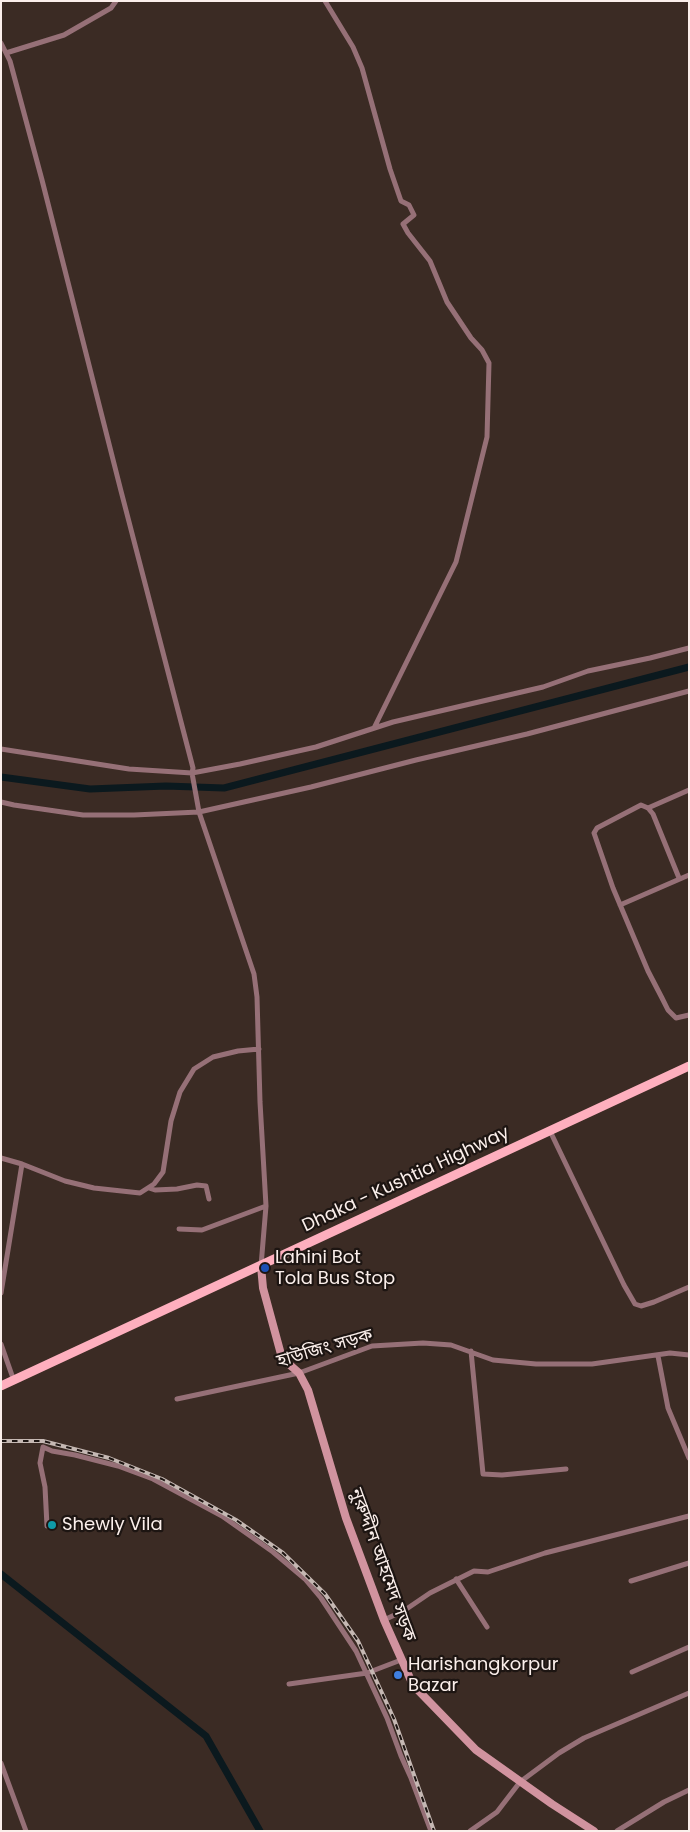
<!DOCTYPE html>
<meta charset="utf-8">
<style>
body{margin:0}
#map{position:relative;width:690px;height:1832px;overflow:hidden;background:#3b2b24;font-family:Poppins,sans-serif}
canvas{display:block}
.frame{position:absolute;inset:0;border:2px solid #fbefeb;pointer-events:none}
</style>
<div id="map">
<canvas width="690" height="1832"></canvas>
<div class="frame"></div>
</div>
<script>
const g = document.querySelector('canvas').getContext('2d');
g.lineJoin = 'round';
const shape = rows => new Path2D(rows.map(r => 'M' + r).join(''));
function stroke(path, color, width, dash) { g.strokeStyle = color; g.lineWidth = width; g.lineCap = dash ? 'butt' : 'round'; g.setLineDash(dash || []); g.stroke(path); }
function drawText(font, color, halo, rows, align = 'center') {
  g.font = font + ' Poppins,"Noto Sans Bengali",sans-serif'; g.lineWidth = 4.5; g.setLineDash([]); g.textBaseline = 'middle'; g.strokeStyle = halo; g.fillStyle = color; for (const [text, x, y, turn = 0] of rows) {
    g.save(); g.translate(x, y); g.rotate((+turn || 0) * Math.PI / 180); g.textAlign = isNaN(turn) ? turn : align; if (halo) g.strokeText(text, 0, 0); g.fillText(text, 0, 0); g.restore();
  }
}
const canal = shape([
 [1,777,90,789,166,786,224,788,689,667],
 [1,1574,206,1736,260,1831]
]);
const minor = shape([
 [325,1,353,47,362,68,390,169,401,201,409,205,414,215,403,224,408,233,430,261,447,302,471,338,482,350,489,363,487,437,456,562,374,728],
 [1,43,10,61,42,180,121,491,193,768,192,773,199,812,254,974,257,997,260,1102,266,1206,261,1266],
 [6,53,64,35,111,8,116,1],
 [1,749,129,769,192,773,240,764,316,747,393,722,543,687,588,671,650,658,689,648],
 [1,802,14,805,83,815,134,815,199,812,311,787,416,760,527,734,689,691],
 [648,808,689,790],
 [679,878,653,814,648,808,641,805,597,828,594,833,613,888,648,971,662,998,668,1010,676,1018,689,1015],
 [620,905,689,875],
 [550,1131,624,1285,635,1304,641,1306,654,1302,689,1287],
 [1,1158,22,1164,65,1181,94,1188,140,1193,154,1184,163,1172,171,1121,180,1092,194,1069,213,1057,238,1051,259,1049],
 [149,1188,155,1190,177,1189,197,1185,206,1186,209,1199],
 [179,1229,202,1230,266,1206],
 [1,1293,22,1164],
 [1,1344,14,1381],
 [471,1351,483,1474,502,1475,566,1469],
 [658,1356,668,1408,689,1458],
 [177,1399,299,1373,372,1346,423,1343,451,1345,493,1360,536,1364,592,1364,670,1353,689,1355],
 [47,1526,45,1487,40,1463,43,1447,52,1451,75,1455,118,1466,153,1479,222,1516,273,1552,305,1579,321,1598,356,1651,387,1718,401,1756,411,1778,431,1831],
 [456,1579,487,1627],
 [631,1581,689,1563],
 [384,1620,405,1610,430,1593,474,1571,488,1572,545,1553,689,1516],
 [632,1672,689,1647],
 [289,1684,367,1673,401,1660],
 [1,1763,26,1831],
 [470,1831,497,1812,520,1782,559,1753,584,1738,689,1693],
 [617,1831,664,1802,689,1790]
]);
const secondary = shape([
 [261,1266,263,1288,282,1358,299,1373,308,1390,346,1518,384,1620,413,1685,476,1750,552,1804,594,1831]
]);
const primary = shape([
 [1,1386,689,1066]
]);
const rail = shape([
 [1,1441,43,1441,109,1458,162,1479,236,1520,283,1553,325,1594,358,1641,394,1719,434,1831]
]);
const markers = [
 [265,1268,5,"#1a4fb4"],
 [52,1525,5,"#0f9aa8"],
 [398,1675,5,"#3f7fe0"]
];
const streetNames = [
 ["Dhaka - Kushtia Highway",406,1180,-25],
 ["হাউজিং সড়ক",325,1349,-16],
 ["নুরুদ্দীন আহমেদ সড়ক",382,1565,70]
];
const poiNames = [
 ["Lahini Bot",275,1258],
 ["Tola Bus Stop",275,1279],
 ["Shewly Vila",62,1525],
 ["Harishangkorpur",408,1665],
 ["Bazar",408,1686]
];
stroke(canal, '#0b191e', 7);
stroke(minor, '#967077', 5);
stroke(secondary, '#d1939f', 8);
stroke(primary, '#feafbe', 9);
stroke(rail, '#c5b8b3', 4);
stroke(rail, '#1d1512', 2, [5.5]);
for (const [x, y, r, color] of markers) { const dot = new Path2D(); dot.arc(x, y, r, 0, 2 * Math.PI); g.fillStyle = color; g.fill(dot); stroke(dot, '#1d1512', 2); }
drawText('18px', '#fbefeb', '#1d1512', streetNames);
drawText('18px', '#fbefeb', '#1d1512', poiNames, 'left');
</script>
